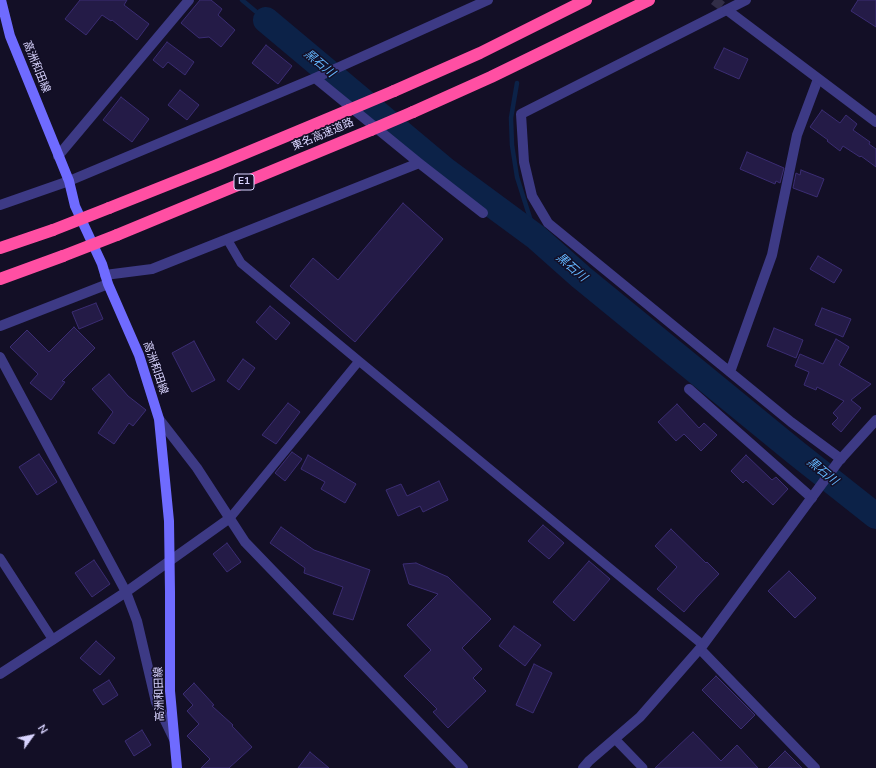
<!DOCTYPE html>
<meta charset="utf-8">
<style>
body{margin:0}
#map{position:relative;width:876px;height:768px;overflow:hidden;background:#130f26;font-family:"Nunito Sans",sans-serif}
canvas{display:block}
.north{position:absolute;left:12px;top:716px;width:40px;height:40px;-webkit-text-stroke:3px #130f26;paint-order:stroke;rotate:57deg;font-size:11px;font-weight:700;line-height:16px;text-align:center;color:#d9d4ff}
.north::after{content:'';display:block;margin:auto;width:14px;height:18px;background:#d9d4ff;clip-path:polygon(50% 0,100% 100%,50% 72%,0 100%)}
</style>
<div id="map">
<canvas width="876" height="768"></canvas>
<div class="north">N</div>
</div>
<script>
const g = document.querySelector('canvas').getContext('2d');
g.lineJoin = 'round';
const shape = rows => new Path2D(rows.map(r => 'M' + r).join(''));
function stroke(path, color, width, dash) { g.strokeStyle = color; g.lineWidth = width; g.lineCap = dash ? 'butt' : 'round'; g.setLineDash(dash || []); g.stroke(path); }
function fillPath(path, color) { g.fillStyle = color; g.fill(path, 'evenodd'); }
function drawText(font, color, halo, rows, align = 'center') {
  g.font = font + ' "Nunito Sans","Noto Sans JP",sans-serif'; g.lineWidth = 3; g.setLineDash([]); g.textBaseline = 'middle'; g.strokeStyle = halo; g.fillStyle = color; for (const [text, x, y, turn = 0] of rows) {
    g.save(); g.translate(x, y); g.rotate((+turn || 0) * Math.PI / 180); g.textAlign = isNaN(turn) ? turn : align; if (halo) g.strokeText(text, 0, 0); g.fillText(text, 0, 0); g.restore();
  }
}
const stream = shape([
 [242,0,266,20],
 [517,83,511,118,512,145,517,177,536,237]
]);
const river = shape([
 [266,20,445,170,536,237,581,277,795,452,876,516]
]);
const building = shape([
 [80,0,127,0,124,5,149,24,137,40,112,20,111,21,102,15,86,35,65,19,80,0],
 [200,0,211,0,222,9,218,15,235,30,221,47,209,37,199,38,181,23,200,0],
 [858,0,876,0,876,27,851,11,858,0],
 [167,42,194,62,185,75,168,62,163,68,153,60,167,42],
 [266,45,292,66,278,84,252,63,266,45],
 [724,48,748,59,739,79,714,68,724,48],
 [180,90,199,105,187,120,168,105,180,90],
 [121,97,149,119,132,142,103,120,121,97],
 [822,110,840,123,846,115,857,124,853,130,870,142,869,144,876,149,876,167,861,156,860,157,843,146,840,151,827,141,828,140,810,127,822,110],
 [747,152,784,168,780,183,776,181,775,184,740,169,747,152],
 [801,170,824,179,817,197,793,188,796,173,800,175,801,170],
 [403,203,443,239,355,342,290,286,313,258,338,280,403,203],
 [818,256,842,270,834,283,810,269,818,256],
 [96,303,103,319,79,329,72,312,96,303],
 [270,306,290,323,276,340,256,322,270,306],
 [822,308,851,319,843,337,815,325,822,308],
 [74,327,95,348,62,381,65,382,51,400,30,383,38,374,10,347,27,330,49,352,74,327],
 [774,328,803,340,796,358,767,346,774,328],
 [836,339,849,347,839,365,871,384,851,400,861,408,841,432,832,424,838,418,833,413,844,401,817,387,816,390,804,385,809,372,795,366,800,354,823,364,836,339],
 [194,341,215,380,192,392,172,353,194,341],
 [243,359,255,368,239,390,227,381,243,359],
 [109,374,128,396,146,410,133,426,129,423,114,444,98,433,113,412,92,389,109,374],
 [288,403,300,412,276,444,262,435,288,403],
 [677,404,699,428,704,423,717,435,701,451,684,434,676,441,658,422,677,404],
 [292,452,302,459,285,481,275,473,292,452],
 [39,454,57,482,37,495,19,467,39,454],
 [308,455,356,484,345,503,321,489,325,482,301,469,308,455],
 [746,455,772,480,776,477,788,489,773,505,746,480,743,483,731,471,746,455],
 [439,481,448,500,423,512,420,506,398,516,386,490,401,484,407,496,439,481],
 [543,525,564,543,549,559,528,541,543,525],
 [281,527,314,550,370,570,353,620,333,614,343,587,304,573,305,568,270,543,281,527],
 [671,529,706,563,707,562,719,574,697,597,684,612,657,589,677,567,655,546,671,529],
 [227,543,241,562,227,572,213,554,227,543],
 [94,560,110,584,92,597,75,573,94,560],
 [589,561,610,579,574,621,553,602,589,561],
 [416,563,448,577,491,619,462,648,482,669,473,678,486,691,448,728,433,712,437,709,404,676,431,650,407,625,438,594,409,584,403,564,416,563],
 [789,571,816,598,795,618,768,591,789,571],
 [514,626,541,645,525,666,499,646,514,626],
 [96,641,115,658,100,675,80,658,96,641],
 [534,664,552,673,533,713,516,705,534,664],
 [716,676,755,715,741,729,702,690,716,676],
 [109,680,118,695,103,705,93,690,109,680],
 [194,683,214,705,212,706,233,725,232,726,252,747,229,768,201,768,210,759,187,736,199,724,187,711,193,705,183,694,194,683],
 [142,730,151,745,134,756,125,741,142,730],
 [693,732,721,761,737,745,758,768,655,768,693,732],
 [785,751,802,768,768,768,785,751],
 [310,752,329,768,298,768,310,752]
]);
const tertiaryTunnel = shape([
 [714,0,727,10]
]);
const service = shape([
 [227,239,241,263,359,361],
 [230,518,359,361,703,645],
 [0,558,53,640],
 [615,739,643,768]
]);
const minor = shape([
 [746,0,521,114,524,162,532,196,548,223,791,422,841,459],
 [315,78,419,163,483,213],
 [58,156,189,0],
 [0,205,69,181,315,78,488,0],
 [105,275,152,269,419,163],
 [0,326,108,284],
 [0,357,126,592,137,621,156,702,174,739],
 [730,372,772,255,797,135,818,79],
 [689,389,812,498],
 [159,419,197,468,245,542,463,768],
 [700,649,815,768],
 [0,674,126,592,230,518]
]);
const tertiary = shape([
 [727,10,876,122],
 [583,768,589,761,640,717,703,645,838,462,876,420]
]);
const secondary = shape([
 [1,0,10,36,69,181,75,206,102,264,108,284,139,355,159,419,169,521,170,592,170,691,177,768]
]);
const motorway = shape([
 [394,91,480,53,586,0],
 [413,112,491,77,649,0],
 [109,208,217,165,349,110],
 [117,235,371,130],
 [0,248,53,230],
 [0,279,63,256]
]);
const motorwayBridge = shape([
 [349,110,394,91],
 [371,130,413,112],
 [53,230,109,208],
 [63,256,117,235]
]);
const shields = [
 [244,182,20]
];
const shieldNames = [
 ["E1",244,182]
];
const streetNames = [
 ["高洲和田線",36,67,68],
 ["東名高速道路",323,135,-23],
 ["高洲和田線",155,368,71],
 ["高洲和田線",160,694,-92]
];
const waterNames = [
 ["黒石川",319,64,40],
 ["黒石川",571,268,41],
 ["黒石川",822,472,39]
];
stroke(stream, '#0c2248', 4.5);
stroke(river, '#0c2248', 26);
fillPath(building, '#241b47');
stroke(building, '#3b2d73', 1);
stroke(tertiaryTunnel, '#312d47', 10, [10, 5]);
stroke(service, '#3d3a85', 9);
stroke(minor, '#3d3a85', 10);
stroke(tertiary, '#3d3a85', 10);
stroke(secondary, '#6f6bff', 10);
stroke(motorway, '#ff4fa3', 12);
stroke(motorwayBridge, '#ff4fa3', 12);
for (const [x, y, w] of shields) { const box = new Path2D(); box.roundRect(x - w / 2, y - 8, w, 16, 3); g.fillStyle = '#130f26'; g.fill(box); stroke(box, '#d9d4ff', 1); }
drawText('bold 10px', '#d9d4ff', null, shieldNames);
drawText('11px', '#d9d4ff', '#130f26', streetNames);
drawText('italic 12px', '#62b6ff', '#130f26', waterNames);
</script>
